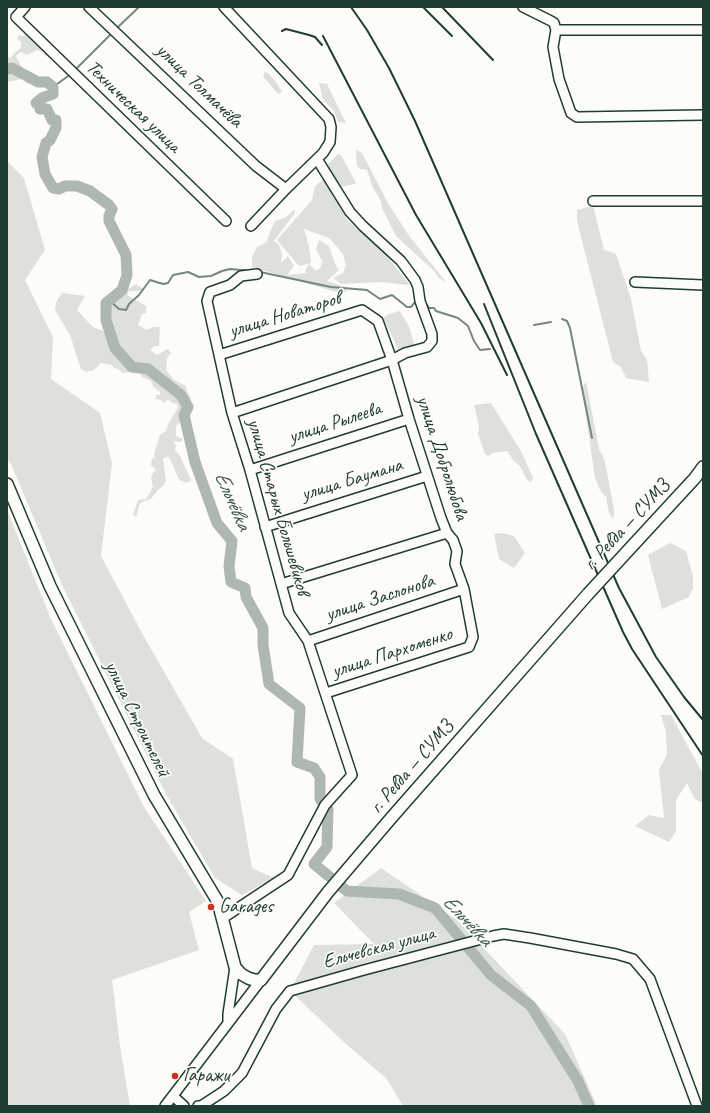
<!DOCTYPE html>
<meta charset="utf-8">
<style>
body{margin:0}
#map{position:relative;width:710px;height:1113px;overflow:hidden;background:#fdfcf7;font-family:Caveat,sans-serif}
canvas{display:block}
.frame{position:absolute;inset:0;border:8px solid #1f3d34;pointer-events:none}
</style>
<div id="map">
<canvas width="710" height="1113"></canvas>
<div class="frame"></div>
</div>
<script>
const g = document.querySelector('canvas').getContext('2d');
g.lineJoin = 'round';
function fillPath(path, color) { g.fillStyle = color; g.fill(path, 'evenodd'); }
const shape = rows => new Path2D(rows.map(r => 'M' + r).join(''));
function stroke(path, color, width, dash) { g.strokeStyle = color; g.lineWidth = width; g.lineCap = dash ? 'butt' : 'round'; g.setLineDash(dash || []); g.stroke(path); }
function drawText(font, color, halo, rows, align = 'center') {
  g.font = font + ' Caveat,sans-serif'; g.lineWidth = 3.5; g.setLineDash([]); g.textBaseline = 'middle'; g.strokeStyle = halo; g.fillStyle = color; for (const [text, x, y, turn = 0] of rows) {
    g.save(); g.translate(x, y); g.rotate((+turn || 0) * Math.PI / 180); g.textAlign = isNaN(turn) ? turn : align; if (halo) g.strokeText(text, 0, 0); g.fillText(text, 0, 0); g.restore();
  }
}
const green = shape([
 [26,31,53,58,50,59,47,56,45,56,44,53,37,50,27,55,21,52,16,56,21,66,30,75,29,78,26,79,30,81,30,83,28,84,22,79,7,82,7,56,11,58,14,53,21,48,21,42,17,39,19,35,24,36],
 [265,72,268,73,276,82,282,91,281,93,278,94,265,79,263,75],
 [319,83,327,84,346,123,338,122,334,111,323,99],
 [356,150,362,153,389,205,410,237,446,282,439,278,435,272,396,236,382,208,380,199,373,188,367,170,360,169,357,166],
 [338,154,341,155,356,183,355,184,339,187,332,175,328,164],
 [7,161,24,178,45,250,25,280,53,337,51,379,100,413,112,463,101,556,143,635,202,738,233,759,252,868,274,878,242,895,215,878,166,794,62,585,11,464,7,459],
 [324,179,348,221,381,249,410,285,380,282,341,284,333,278,343,273,346,266,343,254,329,238,304,229,309,246,311,263,299,266,277,240,312,200,315,186],
 [593,206,604,250,616,254,631,299,641,351,647,360,649,382,626,378,621,367,613,362,577,221,577,210],
 [295,209,295,213,274,241,279,245,282,254,281,263,288,256,294,266,287,275,307,273,305,270,309,264,316,271,321,267,322,261,316,249,319,240,329,246,335,264,339,270,327,281,348,288,343,294,252,267,252,257,257,247,267,242,269,234,275,221,285,218],
 [136,284,145,290,142,291,129,291,127,295,146,306,146,313,142,314,138,325,147,330,154,327,160,327,159,346,154,346,150,350,157,355,168,349,171,353,167,358,166,370,174,380,186,386,186,390,191,397,187,415,176,426,176,436,183,439,181,442,173,441,176,446,175,450,180,456,191,480,187,483,179,480,173,465,168,456,163,459,166,480,164,485,157,491,151,499,140,503,136,517,133,515,138,500,146,499,150,493,153,486,151,479,153,473,156,470,151,465,152,459,155,457,154,454,160,435,166,431,168,424,178,408,177,404,172,403,168,399,163,403,162,400,156,399,156,395,160,395,160,392,153,386,151,381,142,377,139,372,135,371,123,373,118,369,114,368,112,365,101,363,94,370,86,372,81,369,70,335,55,310,57,300,62,293,85,296,77,310,93,327,104,331,102,322,102,306],
 [400,311,409,327,414,344,399,351,383,318,389,314],
 [586,381,599,449,604,458,607,472,614,509,614,515,613,519,609,513,606,497,600,490,595,478,582,388],
 [491,403,522,453,533,478,531,482,527,480,520,466,514,461,507,451,492,453,489,456,485,454,478,434,479,426,474,405],
 [7,510,51,619,144,807,206,901,189,912,199,950,112,980,120,1046,130,1106,7,1106,7,1054,8,1051,7,1050],
 [502,533,514,536,525,553,514,568,499,559,494,534],
 [670,543,686,551,693,577,693,588,689,597,662,609,648,555],
 [661,715,671,715,703,774,703,802,698,801,694,798,687,783,676,800,676,831,669,842,635,826,649,815,664,818,659,770,667,754,666,732],
 [381,868,457,920,565,1034,597,1106,403,1106,386,1078,345,1043,290,991,314,945,374,944,334,903]
]);
const stream = shape([
 [117,28,139,7],
 [74,71,112,33],
 [53,87,71,74],
 [260,272,331,287,367,290,380,299,392,295,407,307,411,307,416,301],
 [423,299,429,308,434,308,436,311,458,318,468,326,474,341,480,350,490,349],
 [109,300,119,309,126,310,129,304,139,295,150,280,163,284,168,283,173,275,188,272,199,277,211,276,222,271,230,269,252,271],
 [562,319,567,321,570,328,592,438],
 [534,325,551,322]
]);
const river = shape([
 [7,69,12,68,38,82,47,82,53,87,53,94,42,98,36,103,41,106,40,109,47,109,52,120,56,120,56,128,50,140,46,143,42,157,45,174,53,188,59,189,65,186,77,186,90,191,109,205,112,209,109,216,109,221,126,255,127,275,122,290,106,303,106,320,115,348,132,367,148,369,181,395,188,407,184,415,195,462,217,523,232,541,229,566,231,582,245,588,246,597,263,628,263,645,269,684,300,708,297,762,314,768,320,777,320,799,328,809,327,847,314,864,347,891,399,894,435,908,491,975,531,1006,578,1081,589,1106]
]);
const minor = shape([
 [25,7,16,17,226,221],
 [89,7,256,166,286,189],
 [224,7,329,119,331,127,330,142,323,153,286,189,251,226],
 [523,7,551,21,554,23,556,30],
 [703,30,556,30,553,47,559,79,571,113,577,117,703,115],
 [593,201,703,201],
 [635,282,703,285],
 [219,355,362,310,378,321,392,360,409,419,441,518,447,533,453,540,457,551,455,564,464,589,473,637,469,647,326,693],
 [232,413,392,360,405,353,427,347,432,341,432,334,420,301,418,287,415,280,401,261,363,226,350,212,317,159],
 [250,470,409,419],
 [265,527,427,476],
 [281,584,447,533],
 [308,641,464,589],
 [223,918,288,875,325,805,352,775,308,641,289,613,250,470,232,413,207,301,210,292,230,285,241,276,257,274],
 [228,1022,228,1014,235,967],
 [173,1096,184,1106],
 [165,1106,261,980],
 [198,1106,201,1106,224,1091,242,1073,276,1009,290,991,364,970,493,936,504,934,530,938,616,954,633,959,650,979,697,1106]
]);
const major = shape([
 [7,484,50,586,154,795,218,902,235,967,241,974,248,978,254,980,261,980,328,892,392,817,588,594],
 [635,543,695,478,703,467]
]);
const rail = shape([
 [351,7,367,30,389,68,415,121,619,588,656,657,684,697,703,720],
 [423,7,452,36],
 [442,7,493,60],
 [282,31,286,29,309,35,315,37,322,45],
 [323,36,416,215,481,323,507,375],
 [484,304,536,434,623,632,632,649,703,756]
]);
const majorBridge = shape([
 [588,594,635,543]
]);
const markers = [
 [211,907,4,"#c8321e"],
 [175,1076,4,"#c8321e"]
];
const streetNames = [
 ["улица Толмачёва",199,86,44],
 ["Техническая улица",133,107,44],
 ["улица Новаторов",285,315,-17],
 ["улица Рылеева",335,423,-18],
 ["улица Добролюбова",442,458,72],
 ["улица Баумана",352,480,-17],
 ["улица Старых Большевиков",278,507,74],
 ["г. Ревда — СУМЗ",627,525,-47],
 ["улица Заслонова",380,598,-18],
 ["улица Пархоменко",392,653,-18],
 ["улица Строителей",137,719,64],
 ["г. Ревда — СУМЗ",412,767,-49],
 ["Ельчевская улица",379,948,-15]
];
const poiNames = [
 ["Garages",219,907],
 ["Гаражи",183,1076]
];
const waterNames = [
 ["Ельчёвка",232,501,66],
 ["Ельчёвка",467,921,47]
];
fillPath(green, '#dde0db');
stroke(stream, '#75877f', 2);
stroke(river, '#aeb8b1', 11);
stroke(minor, '#1f3d34', 12);
stroke(major, '#1f3d34', 14);
stroke(minor, '#fdfcf7', 9);
stroke(major, '#fdfcf7', 11);
stroke(rail, '#1f3d34', 2);
stroke(majorBridge, '#1f3d34', 14, []);
stroke(majorBridge, '#fdfcf7', 11);
for (const [x, y, r, color] of markers) { const dot = new Path2D(); dot.arc(x, y, r, 0, 2 * Math.PI); g.fillStyle = color; g.fill(dot); stroke(dot, '#fdfcf7', 1.5); }
drawText('20px', '#1f3d34', '#fdfcf7', streetNames);
drawText('20px', '#1f3d34', '#fdfcf7', poiNames, 'left');
drawText('italic 21px', '#435c53', '#fdfcf7', waterNames);
</script>
